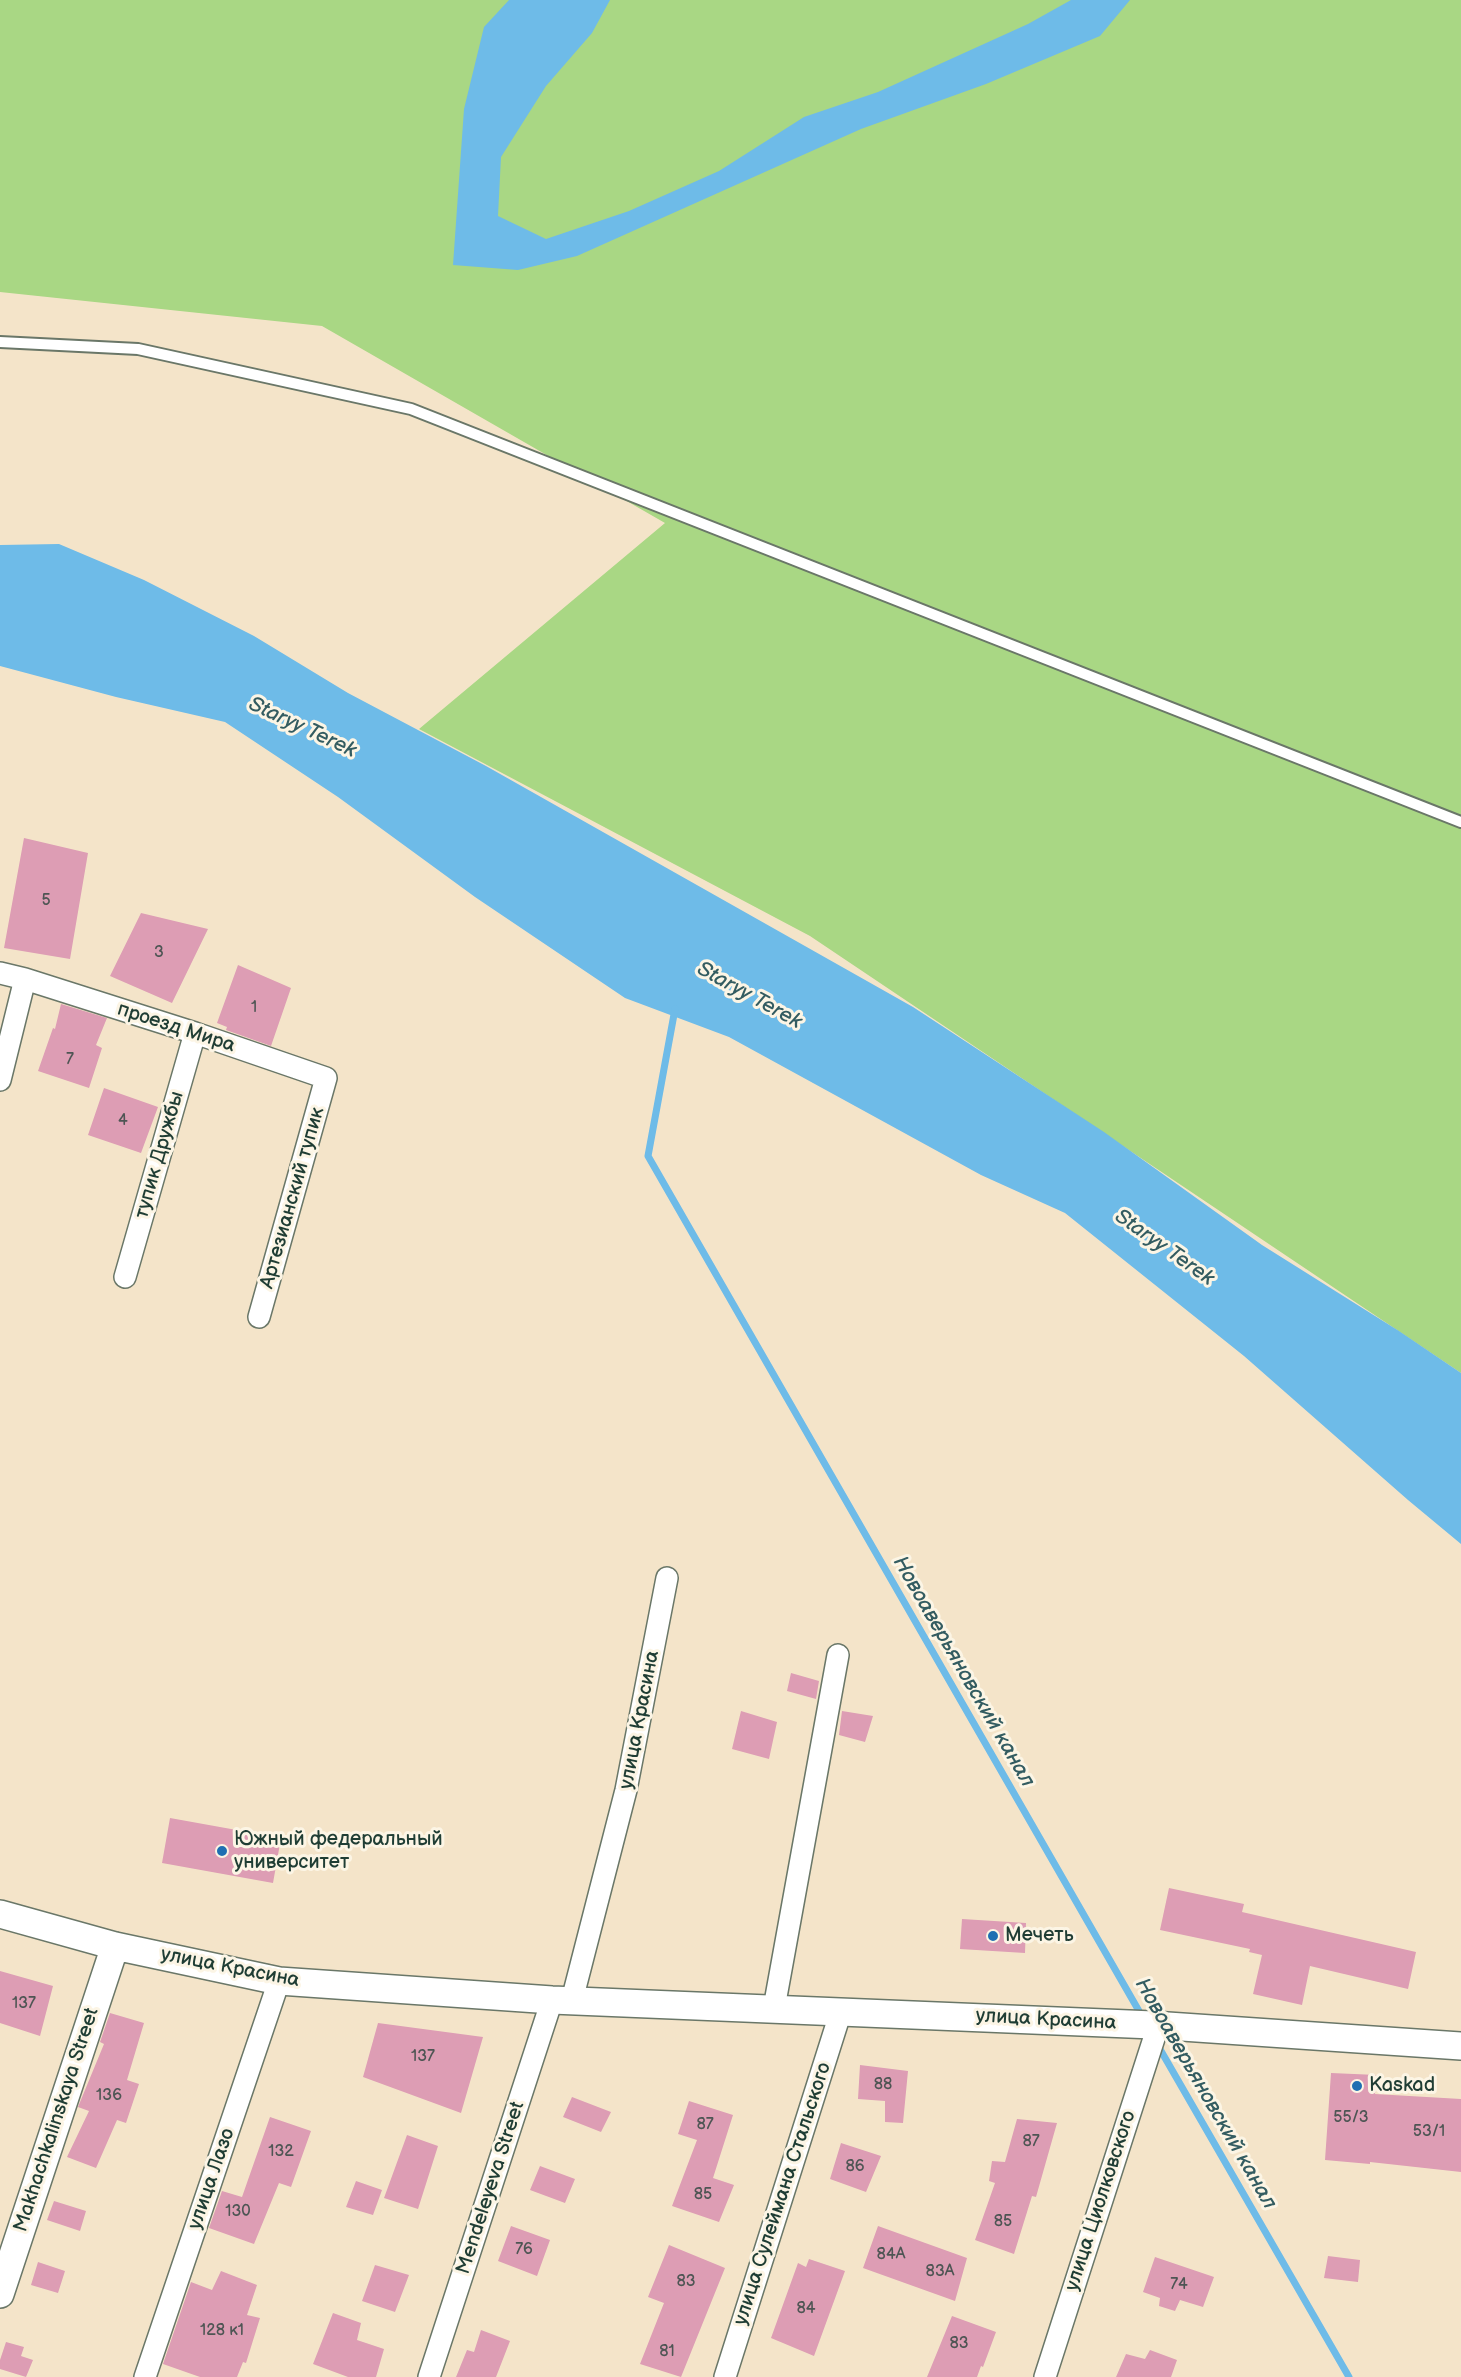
<!DOCTYPE html>
<meta charset="utf-8">
<style>
body{margin:0}
canvas{display:block;background:#f4e4c9}
</style>
<canvas width="1461" height="2377"></canvas>
<script>
const g = document.querySelector('canvas').getContext('2d');
g.lineJoin = 'round';
function fillPath(path, color) { g.fillStyle = color; g.fill(path, 'evenodd'); }
const shape = rows => new Path2D(rows.map(r => 'M' + r).join(''));
function stroke(path, color, width, dash) { g.strokeStyle = color; g.lineWidth = width; g.lineCap = dash ? 'butt' : 'round'; g.setLineDash(dash || []); g.stroke(path); }
function drawText(font, color, halo, rows, align = 'center') {
  g.font = font + ' "Balsamiq Sans",sans-serif'; g.lineWidth = 6; g.setLineDash([]); g.textBaseline = 'middle'; g.strokeStyle = halo; g.fillStyle = color; for (const [text, x, y, turn = 0] of rows) {
    g.save(); g.translate(x, y); g.rotate((+turn || 0) * Math.PI / 180); g.textAlign = isNaN(turn) ? turn : align; if (halo) g.strokeText(text, 0, 0); g.fillText(text, 0, 0); g.restore();
  }
}
const green = shape([
 [0,0,1461,0,1461,1373,810,936,419,729,665,523,322,326,0,292]
]);
const water = shape([
 [509,0,610,0,592,33,546,86,501,157,498,216,546,239,629,211,719,171,804,117,878,92,1028,24,1071,0,1130,0,1100,36,986,84,861,129,577,256,518,270,453,265,464,109,484,27],
 [59,544,144,580,254,636,348,693,486,766,913,1007,1104,1132,1262,1245,1399,1331,1461,1373,1461,1544,1408,1500,1244,1356,1065,1213,981,1175,729,1037,625,998,475,897,338,797,225,722,116,697,0,666,0,545]
]);
const stream = shape([
 [675,1009,648,1156,1143,2018],
 [1157,2044,1349,2377]
]);
const building = shape([
 [24,838,88,853,70,959,4,948],
 [141,913,208,929,172,1003,110,976],
 [238,965,291,988,271,1046,226,1030,227,1027,217,1023],
 [61,1004,107,1018,96,1045,102,1048,89,1088,38,1071,53,1028,55,1029],
 [104,1088,158,1107,141,1153,88,1135],
 [791,1673,819,1681,816,1699,787,1691],
 [741,1711,777,1722,769,1759,732,1749],
 [842,1711,873,1716,865,1742,839,1735],
 [170,1818,281,1838,273,1883,162,1863],
 [1169,1888,1244,1904,1242,1912,1416,1952,1408,1989,1310,1966,1302,2005,1253,1994,1262,1955,1249,1952,1250,1949,1160,1930],
 [962,1919,1026,1923,1025,1953,960,1949],
 [0,1971,53,1986,40,2036,0,2023],
 [110,2013,144,2023,127,2080,139,2084,126,2123,117,2120,96,2168,67,2157,89,2111,78,2107,104,2044,100,2042],
 [378,2023,483,2037,461,2113,363,2077],
 [860,2065,908,2071,903,2123,885,2122,885,2101,858,2099],
 [1331,2073,1377,2075,1375,2094,1461,2099,1461,2172,1370,2162,1370,2164,1325,2160],
 [572,2097,611,2112,601,2132,563,2117],
 [689,2101,733,2115,713,2178,734,2185,719,2222,672,2206,697,2140,678,2134],
 [270,2117,311,2131,291,2187,279,2183,254,2244,209,2228,222,2191,242,2197],
 [1017,2119,1057,2123,1036,2197,1032,2196,1014,2254,975,2240,995,2183,989,2181,992,2161,1005,2162],
 [407,2135,438,2146,418,2209,384,2198],
 [841,2143,881,2156,866,2192,830,2179],
 [540,2166,575,2179,565,2203,530,2190],
 [356,2181,382,2190,373,2215,346,2207],
 [54,2201,86,2211,80,2231,47,2220],
 [511,2226,550,2240,537,2276,498,2261],
 [878,2226,967,2258,955,2301,863,2268],
 [669,2245,725,2268,681,2377,640,2364,664,2303,648,2297],
 [1328,2256,1360,2260,1358,2282,1324,2278],
 [1155,2257,1214,2277,1203,2307,1180,2300,1175,2311,1159,2306,1160,2298,1143,2292],
 [809,2259,845,2271,814,2356,771,2338,798,2263,806,2267],
 [38,2262,65,2271,58,2293,31,2285],
 [375,2265,409,2275,395,2312,362,2301],
 [221,2271,257,2285,247,2315,260,2318,246,2363,243,2362,237,2377,200,2377,163,2364,191,2282,212,2290],
 [333,2313,361,2323,357,2340,384,2349,376,2377,348,2377,313,2364],
 [952,2316,996,2332,983,2367,981,2366,977,2377,927,2377],
 [481,2330,510,2341,496,2377,456,2377,467,2350,474,2352],
 [6,2342,24,2347,21,2356,33,2360,26,2377,0,2369,0,2360],
 [1150,2350,1177,2360,1171,2377,1116,2377,1126,2354,1145,2359]
]);
const service = shape([
 [0,342,138,349,411,409,1461,822]
]);
const minor = shape([
 [0,973,25,979,195,1033,326,1078,259,1317],
 [0,1080,25,979],
 [125,1277,195,1033],
 [572,2000,626,1790,667,1578],
 [774,2008,838,1655],
 [145,2377,279,1981],
 [429,2377,552,2000],
 [725,2377,841,2011],
 [1045,2377,1158,2026]
]);
const tertiary = shape([
 [0,1914,115,1946,279,1981,552,2000,1153,2025,1461,2046],
 [0,2294,115,1946]
]);
const markers = [
 [222,1851,6,"#1f6fb2"],
 [993,1936,6,"#1f6fb2"],
 [1357,2086,6,"#1f6fb2"]
];
const numberNames = [
 ["5",46,901],
 ["3",159,953],
 ["1",254,1008],
 ["7",70,1060],
 ["4",123,1121],
 ["137",24,2004],
 ["137",423,2057],
 ["88",883,2085],
 ["136",109,2096],
 ["55/3",1351,2118],
 ["87",705,2125],
 ["53/1",1429,2132],
 ["87",1031,2142],
 ["132",281,2152],
 ["86",855,2167],
 ["85",703,2195],
 ["130",238,2212],
 ["85",1003,2222],
 ["76",524,2250],
 ["84А",891,2255],
 ["83А",940,2272],
 ["83",686,2282],
 ["74",1179,2285],
 ["84",806,2309],
 ["128 к1",222,2331],
 ["83",959,2344],
 ["81",667,2352]
];
const streetNames = [
 ["проезд Мира",176,1028,18],
 ["тупик Дружбы",160,1155,-74],
 ["Артезианский тупик",293,1198,-74],
 ["улица Красина",640,1720,-79],
 ["улица Красина",230,1968,11],
 ["улица Красина",1046,2020,3],
 ["Makhachkalinskaya Street",57,2120,-72],
 ["улица Лазо",212,2179,-71],
 ["Mendeleyeva Street",491,2188,-72],
 ["улица Сулеймана Стальского",783,2194,-72],
 ["улица Циолковского",1101,2201,-72]
];
const poiNames = [
 ["Южный федеральный",234,1840],
 ["университет",234,1863],
 ["Мечеть",1005,1936],
 ["Kaskad",1369,2086]
];
const waterNames = [
 ["Staryy Terek",302,728,25],
 ["Staryy Terek",749,996,29],
 ["Staryy Terek",1164,1248,35],
 ["Новоаверьяновский канал",963,1672,60],
 ["Новоаверьяновский канал",1205,2094,60]
];
fillPath(green, '#a9d784');
fillPath(water, '#6ebbe8');
stroke(stream, '#6ebbe8', 7);
fillPath(building, '#dd9db4');
stroke(service, '#6a7768', 14);
stroke(minor, '#6a7768', 24);
stroke(tertiary, '#6a7768', 30);
stroke(service, '#fff', 10);
stroke(minor, '#fff', 21);
stroke(tertiary, '#fff', 27);
for (const [x, y, r, color] of markers) { const dot = new Path2D(); dot.arc(x, y, r, 0, 2 * Math.PI); g.fillStyle = color; g.fill(dot); stroke(dot, '#fcf5e5', 2); }
drawText('16px', '#4e5554', null, numberNames);
drawText('20px', '#1f3d34', '#fcf5e5', streetNames);
drawText('20px', '#1f3d34', '#fcf5e5', poiNames, 'left');
drawText('italic 21px', '#335c61', '#fcf5e5', waterNames);
</script>
